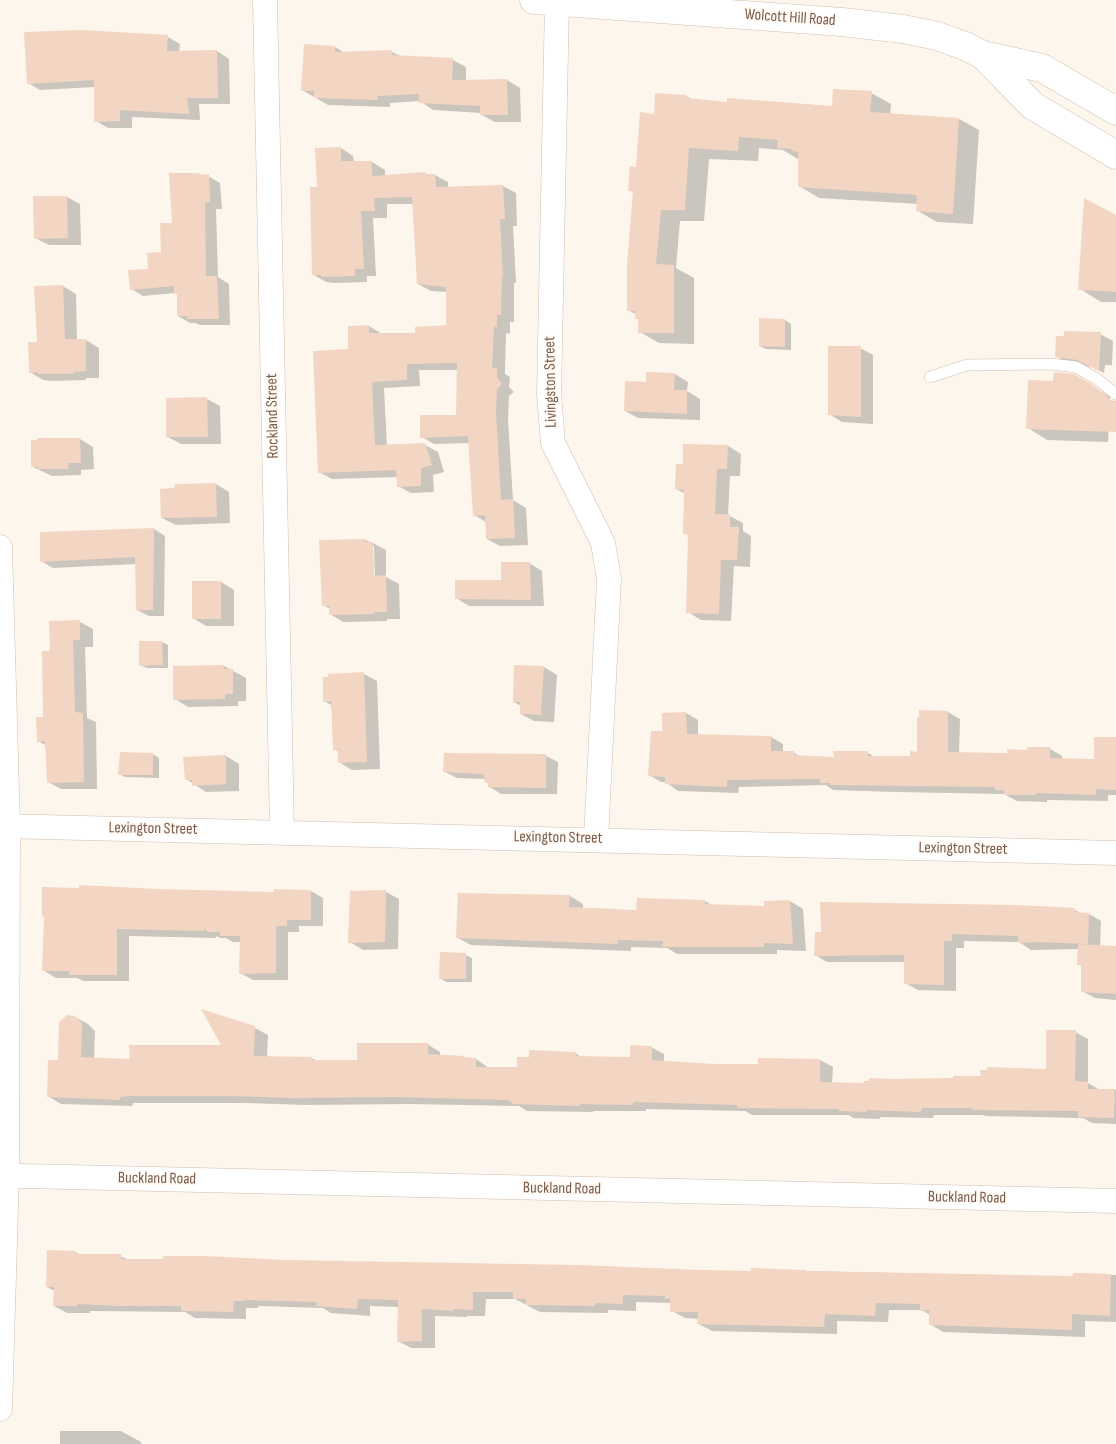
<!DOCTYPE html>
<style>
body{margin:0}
canvas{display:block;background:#fdf6ec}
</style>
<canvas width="1116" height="1444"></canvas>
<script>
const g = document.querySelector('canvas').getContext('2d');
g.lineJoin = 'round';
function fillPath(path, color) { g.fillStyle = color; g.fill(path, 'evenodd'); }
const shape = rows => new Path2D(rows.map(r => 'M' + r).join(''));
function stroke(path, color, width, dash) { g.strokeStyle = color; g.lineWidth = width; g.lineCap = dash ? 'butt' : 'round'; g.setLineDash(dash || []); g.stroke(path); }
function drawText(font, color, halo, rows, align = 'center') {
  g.font = font + ' "Sofia Sans Condensed",sans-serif'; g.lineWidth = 4; g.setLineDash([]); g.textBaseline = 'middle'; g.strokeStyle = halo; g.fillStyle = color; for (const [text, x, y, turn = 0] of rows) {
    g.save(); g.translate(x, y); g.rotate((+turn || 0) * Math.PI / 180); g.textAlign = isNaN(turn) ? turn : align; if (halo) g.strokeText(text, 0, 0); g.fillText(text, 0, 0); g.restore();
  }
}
const shadow = shape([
 [168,37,180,44,179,52,217,51,229,59,230,104,199,104,200,120,132,117,132,128,108,128,96,121,95,87,40,90,28,83],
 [335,47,345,53,392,52,400,56,453,60,466,67,466,81,507,80,520,88,521,122,495,122,482,115,482,113,433,110,420,101,390,103,390,107,328,105,302,90],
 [871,93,891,104,890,115,959,119,979,130,973,224,937,222,918,211,918,204,819,198,799,186,798,159,783,150,759,148,758,161,709,159,704,221,680,221,676,268,694,278,694,344,659,343,640,332,640,320,637,315,628,310,634,193,629,190,655,115,656,94,686,96,693,100,728,103,833,107],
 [341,148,353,156,354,162,372,162,385,170,385,177,425,173,428,175,435,175,448,182,448,188,503,186,516,193,517,226,513,226,516,283,514,283,514,322,510,322,510,334,506,333,505,374,510,377,509,387,514,392,509,396,508,419,513,500,526,508,528,545,500,546,487,539,486,522,474,515,469,443,434,444,422,437,458,416,458,370,419,370,420,386,384,388,387,446,425,445,438,452,444,472,433,475,434,492,411,493,398,486,398,477,332,479,319,472,349,351,349,327,369,326,382,334,416,334,447,326,448,292,431,291,418,284,414,204,387,204,387,218,373,218,376,276,367,276,367,282,335,283,326,282,314,275,318,188],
 [199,174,203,176,208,176,220,183,222,209,216,209,218,277,229,284,230,325,200,325,195,323,190,323,178,316,178,295,175,293,143,296,131,289,163,254,173,224],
 [67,197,80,204,81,245,49,245,35,238,34,198],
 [1116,216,1116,302,1101,302,1080,289],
 [63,286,76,294,77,340,86,340,99,348,99,378,86,378,86,380,52,381,43,380,30,372],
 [785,320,791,324,791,350,766,349,760,346],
 [1100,334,1113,341,1112,365,1105,365,1104,373,1092,367,1069,364,1056,356],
 [860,348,873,355,873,424,842,422,829,414],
 [675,374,688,382,687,391,700,399,700,420,638,418,625,411,647,383],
 [1073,375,1110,397,1108,442,1047,440,1028,428,1055,382],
 [168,399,207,399,220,406,221,444,181,444,168,437],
 [80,439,93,447,94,469,81,470,81,475,52,476,33,467],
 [728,446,741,454,740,476,730,476,728,515,743,523,743,531,751,536,750,567,734,566,731,621,701,620,688,612,690,536,685,533,686,494,676,489,684,465],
 [216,484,229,492,230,523,176,525,162,518],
 [154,529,165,536,164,616,149,616,137,610,136,564,53,568,41,561],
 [365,540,373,543,386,550,386,577,399,584,400,619,387,619,387,621,343,622,330,614,330,609,323,605],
 [372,546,374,546,375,582,372,582],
 [529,563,542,571,544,606,469,606,456,598,502,581],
 [193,582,221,582,234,590,234,626,206,626,193,618],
 [80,622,93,629,93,647,85,647,87,718,96,722,97,789,61,789,48,782,47,746,38,741,45,718,51,652],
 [162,642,168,645,168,668,147,668,140,665],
 [224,666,246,678,246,701,238,701,238,706,188,707,175,699],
 [544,667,557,675,554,722,534,721,521,714,521,706,514,702],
 [364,674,377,681,380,769,352,770,339,762,339,752,334,749,333,706,324,701],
 [948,712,960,719,959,754,1009,754,1050,749,1062,756,1062,760,1095,760,1116,739,1116,795,1108,795,1108,801,1047,800,1047,802,1017,801,1004,794,896,792,833,790,826,785,739,787,738,793,678,791,666,782,661,782,649,775,663,733,686,713,698,720,698,736,771,737,783,744,783,752,793,752,801,757,835,759,868,753,877,758,911,758,918,753],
 [153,754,159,758,159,778,125,777,119,774],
 [226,756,239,764,239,791,206,792,186,779],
 [546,756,558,762,557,794,501,794,490,787,490,784,486,782,486,779,457,778,445,772],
 [158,891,275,893,311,891,323,898,323,926,299,926,299,932,288,932,288,980,253,980,240,973,241,942,233,942,226,938,220,938,216,936,216,938,129,936,129,981,83,981,77,978,56,978,43,970],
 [351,892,386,892,399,899,398,949,363,950,350,942],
 [570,896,583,904,583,909,637,911,705,901,713,906,765,907,790,901,803,909,806,951,777,950,777,954,677,954,667,948,631,947,631,951,471,945,458,938],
 [1017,906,1075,910,1082,914,1089,914,1101,921,1100,947,1116,947,1116,1000,1095,998,1082,991,1082,966,1079,964,1079,949,1031,950,1019,942,964,941,964,948,956,948,956,991,918,990,905,983,906,962,827,962,815,955],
 [441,954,466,955,472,958,472,982,446,982,440,978],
 [75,1017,88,1024,95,1031,94,1059,131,1061,223,1046,255,1028,268,1035,267,1057,311,1058,317,1061,358,1061,427,1044,440,1052,440,1056,463,1057,467,1059,476,1059,489,1068,518,1068,575,1053,583,1058,631,1058,651,1047,664,1054,664,1062,713,1065,759,1065,820,1060,833,1067,832,1083,865,1085,891,1080,982,1078,1047,1070,1075,1032,1088,1039,1088,1083,1100,1090,1116,1090,1116,1124,1092,1123,1083,1118,986,1116,983,1115,934,1115,933,1118,880,1117,880,1119,853,1118,849,1115,752,1115,745,1111,646,1109,646,1111,593,1111,593,1112,527,1111,519,1106,409,1104,306,1105,246,1103,133,1103,132,1106,61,1104,48,1096],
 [75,1252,81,1255,120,1256,129,1260,238,1260,702,1271,805,1271,1074,1277,1083,1274,1116,1275,1116,1322,1085,1321,1085,1337,943,1332,930,1324,930,1315,922,1310,889,1310,888,1322,837,1321,837,1334,712,1331,699,1324,699,1319,685,1318,672,1311,672,1303,636,1302,636,1311,608,1310,608,1313,540,1312,515,1299,486,1299,485,1316,467,1316,467,1317,435,1316,435,1348,411,1348,398,1341,399,1307,370,1306,370,1316,331,1313,323,1308,258,1306,258,1308,246,1308,246,1319,195,1318,185,1312,90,1311,90,1313,67,1313,54,1306,55,1291,47,1287],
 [60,1431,121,1431,141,1442,141,1444,60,1444]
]);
const building = shape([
 [82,30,168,35,167,51,217,50,218,98,187,98,189,114,120,110,120,121,94,122,94,80,27,84,24,32],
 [304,44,335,46,335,52,392,50,392,55,453,58,452,80,507,79,508,115,480,115,480,106,418,103,419,94,377,96,378,100,314,98,314,91,301,91],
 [833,89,872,91,870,112,959,118,953,214,916,211,917,195,798,187,798,152,792,151,792,149,777,148,778,140,739,137,738,151,689,148,685,210,661,210,656,264,674,265,674,333,638,333,638,319,635,319,635,311,627,311,627,265,633,191,628,191,630,166,636,167,640,112,654,114,655,93,686,95,686,98,727,102,727,98,832,106],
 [341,147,341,161,372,161,372,176,425,172,425,174,435,174,436,187,503,185,505,219,500,219,503,277,502,277,501,315,497,315,497,327,494,327,492,368,497,368,497,378,502,384,497,389,496,411,501,500,513,499,515,538,486,539,485,515,473,516,468,436,420,438,420,415,456,415,457,363,407,364,407,380,372,382,375,445,425,443,432,465,421,468,421,486,397,487,396,470,318,473,313,351,348,349,348,326,369,325,369,333,415,333,415,327,446,325,446,287,417,284,412,197,374,198,375,211,361,211,364,269,355,269,355,276,321,277,321,275,312,275,310,187,317,187,315,148],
 [169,173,199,173,199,175,209,174,210,202,205,203,206,276,217,276,219,319,187,319,187,316,177,316,177,293,174,294,174,286,130,290,128,270,148,269,147,253,161,252,160,223,172,223],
 [33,196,67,196,68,238,34,239],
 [1084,198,1116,215,1116,292,1078,290],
 [63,285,65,339,86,339,86,371,73,372,74,374,37,374,38,372,29,373,28,342,37,342,34,286],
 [759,318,785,319,785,347,759,346],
 [1064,331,1101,332,1099,371,1077,360,1055,357,1056,336,1064,336],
 [828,346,861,346,861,417,828,415],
 [646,372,675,373,674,390,687,390,687,414,624,411,625,381,646,382],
 [1054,372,1074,374,1093,385,1111,400,1116,401,1116,432,1026,429,1028,380,1053,381],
 [207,397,208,437,166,437,166,398],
 [37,438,80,438,81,463,68,463,69,469,38,469,38,467,31,467,31,440,37,440],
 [683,444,728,445,727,469,717,469,715,514,730,514,730,527,739,527,737,560,721,560,719,614,686,613,688,534,683,534,684,490,675,489,676,464,683,464],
 [216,483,217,517,161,518,160,489,174,488,175,484],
 [154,528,153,610,136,610,135,557,40,562,40,532],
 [365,539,365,542,373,542,374,576,386,575,387,612,374,612,375,614,329,615,329,606,322,606,319,540],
 [501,562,530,562,531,600,455,599,455,580,501,580],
 [192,581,221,581,221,619,192,619],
 [80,620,80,640,73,640,75,712,83,713,84,782,47,783,45,741,37,742,36,717,43,717,42,651,50,651,49,621],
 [139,641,162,641,163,665,139,666],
 [224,665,224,669,233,669,233,694,225,694,225,699,173,700,173,666],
 [514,665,544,666,541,715,520,714,520,702,513,702],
 [364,672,367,762,338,763,338,750,333,750,331,701,323,702,323,677,328,677,328,674],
 [919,710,948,711,948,752,1007,753,1007,749,1027,750,1027,747,1050,747,1050,758,1094,759,1094,737,1116,737,1116,790,1096,789,1096,795,1036,793,1036,795,1004,795,1004,790,995,790,995,787,830,785,830,783,820,783,820,779,727,780,727,787,665,784,665,777,648,776,651,731,662,731,662,713,686,712,687,734,771,736,771,751,794,751,794,755,834,757,833,751,868,751,868,756,910,756,910,751,917,752,917,717,919,717],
 [120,752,153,753,153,775,118,775],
 [444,753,546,754,546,788,488,787,488,782,484,782,484,774,443,772],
 [226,755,226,784,192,786,192,780,185,780,183,757],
 [79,885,158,889,274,892,274,889,311,890,311,920,287,920,287,926,276,926,276,973,239,974,240,936,220,936,220,932,207,932,204,928,204,931,117,929,117,975,69,975,69,971,42,971,44,917,42,916,42,887,79,888],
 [386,890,385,942,348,943,350,891],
 [458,893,570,895,569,907,636,910,637,898,705,900,705,904,764,906,764,901,790,900,793,944,764,943,764,947,662,947,663,941,618,940,618,944,456,938],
 [820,902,1017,905,1075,908,1075,912,1089,913,1088,944,1038,942,1018,943,1018,936,952,934,952,941,944,941,944,985,904,984,904,955,814,956,815,932,821,932],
 [1078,944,1116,946,1116,994,1081,992,1081,965,1077,965],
 [440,952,466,953,466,979,439,979],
 [201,1009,255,1026,254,1056,312,1057,312,1060,357,1060,357,1043,428,1043,428,1054,464,1056,463,1057,476,1058,476,1067,517,1067,517,1057,529,1057,529,1050,576,1052,576,1056,630,1057,630,1045,652,1046,652,1060,713,1064,758,1064,758,1058,820,1059,820,1082,863,1083,864,1081,869,1081,869,1078,891,1079,953,1078,953,1076,981,1076,980,1070,987,1070,987,1067,1046,1069,1046,1030,1076,1030,1075,1081,1088,1082,1088,1089,1115,1089,1114,1118,1078,1117,1078,1111,972,1110,972,1108,922,1108,922,1110,920,1112,867,1110,867,1112,839,1111,839,1109,737,1108,737,1105,633,1102,633,1105,580,1104,580,1106,512,1104,512,1102,509,1102,509,1100,395,1097,292,1098,232,1096,130,1096,120,1097,120,1100,47,1097,48,1060,58,1060,59,1022,67,1015,75,1016,82,1023,81,1057,130,1059,129,1045,221,1045],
 [47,1250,76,1251,76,1254,121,1254,121,1259,163,1259,163,1256,204,1256,286,1260,577,1265,702,1270,751,1271,751,1268,806,1270,806,1271,1073,1276,1073,1273,1083,1273,1111,1274,1110,1316,1072,1314,1072,1330,929,1325,929,1310,920,1311,920,1304,876,1303,875,1316,825,1314,824,1327,697,1324,698,1312,670,1312,670,1298,665,1299,665,1296,623,1295,623,1304,595,1303,595,1306,525,1305,526,1299,513,1299,513,1292,473,1292,473,1310,454,1309,454,1311,422,1309,422,1341,397,1342,398,1300,358,1299,357,1309,316,1306,317,1302,245,1300,245,1301,234,1301,233,1312,181,1311,181,1306,119,1306,77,1304,77,1306,53,1306,54,1287,46,1287]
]);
const lane = shape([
 [930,377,967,365,1051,364,1076,367,1097,379,1116,394]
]);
const street = shape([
 [265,0,282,832],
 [557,2,549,394,553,443,603,543,609,579,596,839],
 [0,547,8,826,7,1175,0,1409],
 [0,826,1116,853],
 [0,1168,7,1175,23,1176,1116,1201]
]);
const secondary = shape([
 [534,0,842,22,903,29,937,36,965,46,983,55,1033,106,1116,155],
 [983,55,1042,68,1116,111]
]);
const streetNames = [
 ["Wolcott Hill Road",790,18,4],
 ["Livingston Street",551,382,-91],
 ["Rockland Street",273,416,-91],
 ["Lexington Street",153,829,1],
 ["Lexington Street",558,838,1],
 ["Lexington Street",963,849,1],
 ["Buckland Road",157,1179,1],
 ["Buckland Road",562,1189,1],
 ["Buckland Road",967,1198,1]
];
fillPath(shadow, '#0003');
fillPath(building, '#f3d5c3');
stroke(lane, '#d1beb0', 12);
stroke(street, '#d1beb0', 25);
stroke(secondary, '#d6c0b0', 29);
stroke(lane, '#fff', 11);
stroke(street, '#fff', 24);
stroke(secondary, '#fff', 28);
drawText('16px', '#7a5c4d', '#fffaf3', streetNames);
</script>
